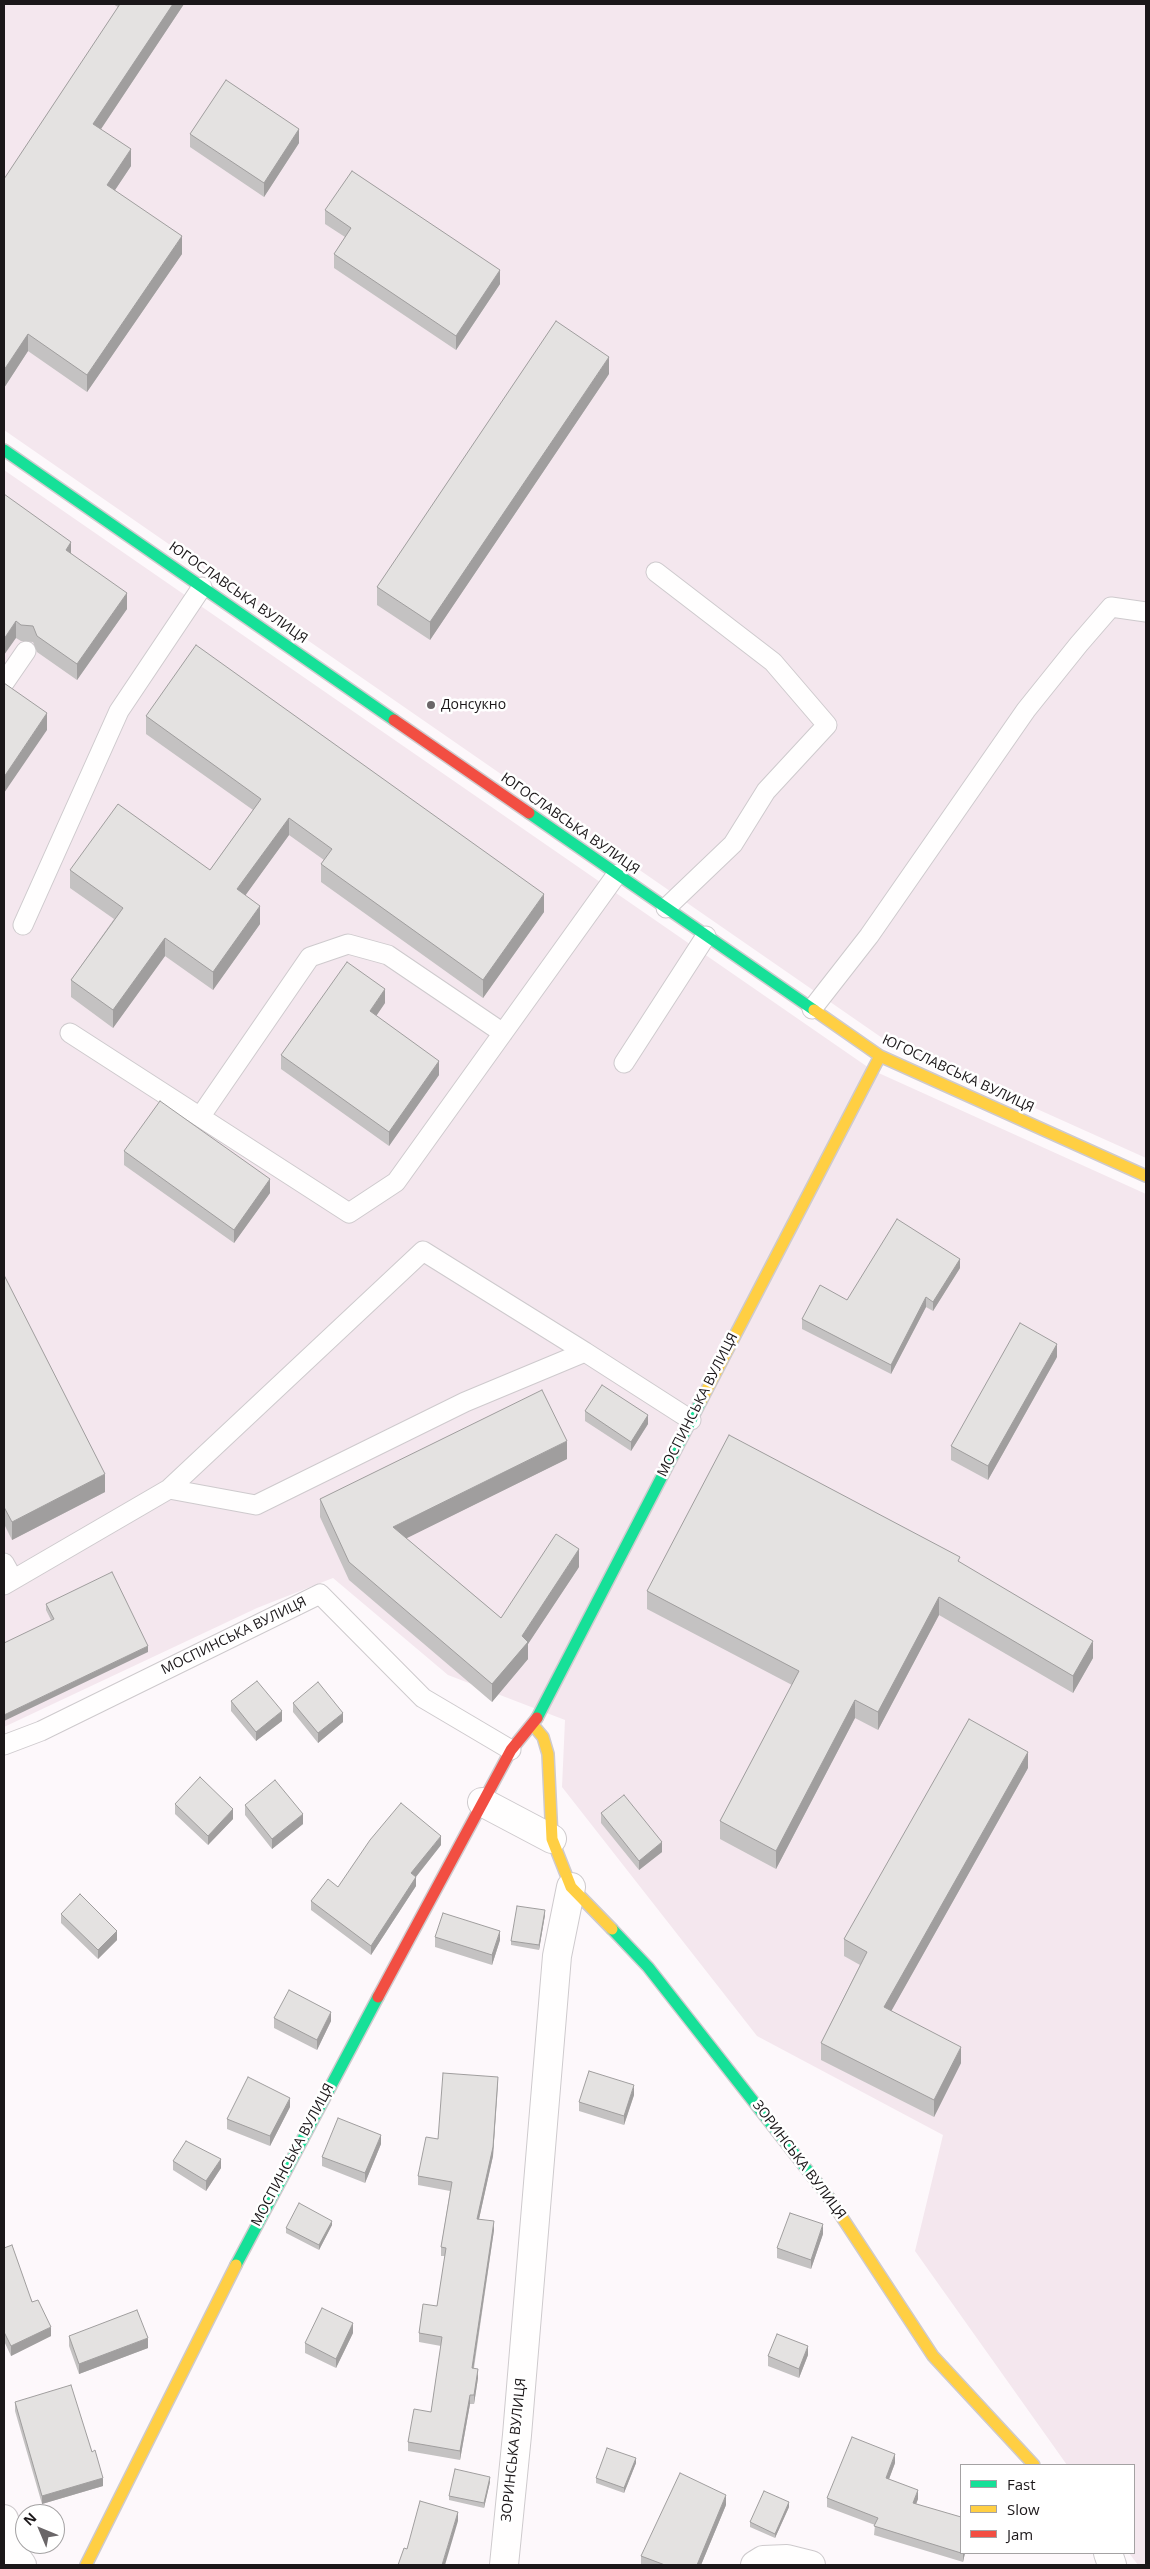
<!DOCTYPE html>
<meta charset="utf-8">
<style>
body{margin:0}
#map{position:relative;width:1150px;height:2569px;overflow:hidden;background:#fdf8fb;font-family:"Open Sans",sans-serif}
canvas{display:block}
.frame{position:absolute;inset:0;border:5px solid #1b1719;pointer-events:none}
.legend{position:absolute;left:960px;top:2464px;width:175px;height:90px;box-sizing:border-box;background:#fff;border:1px solid #a4a2a3;margin:0;padding:6px 9px;list-style:none;font-size:15px;color:#1b1719}
.legend li{display:flex;align-items:center;gap:10px;height:25px}
.legend b{width:25px;border:1px solid #a4a2a3}
.north{position:absolute;left:15px;top:2504px;width:50px;height:50px;box-sizing:border-box;background:#fff;border:1px solid #a4a2a3;border-radius:50%;rotate:315deg;font-size:14px;font-weight:700;line-height:20px;text-align:center;color:#1b1719}
.north::after{content:'';display:block;margin:auto;width:18px;height:22px;background:#6a6668;clip-path:polygon(50% 0,100% 100%,50% 72%,0 100%)}
</style>
<div id="map">
<canvas width="1150" height="2569"></canvas>
<div class="frame"></div>
<ul class="legend">
<li><b style="height:6px;background:#16e098"></b>Fast</li>
<li><b style="height:6px;background:#ffcf43"></b>Slow</li>
<li><b style="height:6px;background:#f24e42"></b>Jam</li>
</ul>
<div class="north">N</div>
</div>
<script>
const g = document.querySelector('canvas').getContext('2d');
g.lineJoin = 'round';
function fillPath(path, color) { g.fillStyle = color; g.fill(path, 'evenodd'); }
const shape = rows => new Path2D(rows.map(r => 'M' + r).join(''));
function stroke(path, color, width, dash) { g.strokeStyle = color; g.lineWidth = width; g.lineCap = dash ? 'butt' : 'round'; g.setLineDash(dash || []); g.stroke(path); }
function drawText(font, color, halo, rows, align = 'center') {
  g.font = font + ' "Open Sans",sans-serif'; g.lineWidth = 5; g.setLineDash([]); g.textBaseline = 'middle'; g.strokeStyle = halo; g.fillStyle = color; for (const [text, x, y, turn = 0] of rows) {
    g.save(); g.translate(x, y); g.rotate((+turn || 0) * Math.PI / 180); g.textAlign = isNaN(turn) ? turn : align; if (halo) g.strokeText(text, 0, 0); g.fillText(text, 0, 0); g.restore();
  }
}
const built = shape([
 [4,4,1146,4,1146,1158,888,1042,4,430],
 [4,470,872,1070,1146,1194,1146,2565,1138,2565,1129,2553,1134,2553,1134,2465,1067,2465,915,2251,943,2135,757,2036,562,1787,565,1720,448,1675,333,1578,257,1608,4,1727]
]);
const lane = shape([
 [656,572,773,662,827,725,766,791,733,844,666,908],
 [4,683,26,651],
 [23,925,119,711,202,587],
 [812,1009,869,936,1026,710,1079,644,1111,607,1146,612],
 [70,1033,349,1213,396,1182,617,874],
 [624,1063,706,936],
 [200,1117,310,957,348,944,388,955,503,1033],
 [169,1489,423,1251,585,1352],
 [4,1563,13,1579],
 [4,1585,169,1489,256,1505,465,1402,585,1352,691,1420],
 [4,1745,41,1731,320,1594,423,1698,511,1750]
]);
const street = shape([
 [482,1802,552,1839],
 [4,2519,15,2555,22,2565],
 [1108,2553,1112,2565],
 [504,2565,517,2435,557,1956,571,1887],
 [755,2565,763,2560,787,2559,811,2565]
]);
const fast = shape([
 [4,450,394,720],
 [529,813,814,1010],
 [537,1718,701,1401],
 [612,1929,648,1967,830,2199],
 [236,2265,378,1997]
]);
const slow = shape([
 [814,1010,880,1056,1146,1176],
 [701,1401,880,1056],
 [533,1725,543,1737,548,1754,552,1839,571,1887,612,1929],
 [830,2199,933,2356,1034,2465],
 [86,2565,236,2265]
]);
const jam = shape([
 [394,720,529,813],
 [378,1997,511,1750,537,1718]
]);
const wall = shape([
 [113,4,184,4,101,129,131,166,115,190,182,254,87,392,28,351,4,388,118,7],
 [190,134,299,143,264,197,190,147],
 [325,210,500,284,456,350,334,268,334,254,345,237,325,224],
 [609,374,430,640,377,605,377,587],
 [4,494,71,553,127,609,77,680,37,652,33,642,21,641,16,638],
 [146,716,544,912,483,998,321,882,321,864,324,860,289,835,245,895,260,924,213,990,165,956,113,1028,71,997,71,980,114,919,70,888,70,870,210,870,253,810,146,734],
 [385,1003,376,1016,439,1075,389,1146,281,1069,281,1055],
 [124,1151,270,1193,234,1243,124,1165],
 [960,1268,933,1311,926,1307,891,1374,802,1329,802,1319,847,1300],
 [4,1275,105,1492,12,1540,4,1524],
 [1057,1357,988,1480,951,1460,951,1446],
 [585,1411,648,1424,631,1451,585,1421],
 [567,1459,406,1538,501,1618,579,1567,528,1644,528,1659,492,1702,349,1580,320,1517,320,1499],
 [960,1563,1093,1658,1073,1693,939,1615,878,1730,855,1718,776,1869,720,1839,720,1821,792,1685,647,1609,647,1591],
 [46,1604,148,1652,51,1620,46,1610],
 [231,1701,282,1721,256,1741,231,1711],
 [293,1703,343,1722,318,1743,293,1712],
 [1028,1768,891,2011,961,2063,934,2117,821,2060,821,2043,860,1965,844,1956,844,1939],
 [175,1804,233,1819,208,1845,175,1814],
 [245,1805,303,1824,272,1849,245,1815],
 [601,1813,662,1852,639,1870,601,1823],
 [441,1845,416,1877,416,1886,371,1955,311,1910,311,1901,338,1887],
 [61,1914,117,1940,98,1959,61,1923],
 [545,1915,539,1950,511,1945,511,1941],
 [435,1937,500,1940,492,1965,435,1947],
 [274,2018,331,2021,317,2050,274,2028],
 [498,2086,493,2156,479,2219,494,2230,474,2368,478,2378,474,2404,470,2404,460,2460,408,2451,408,2442,431,2412,441,2346,419,2342,419,2333,437,2306,445,2256,441,2256,441,2247,450,2191,418,2185,418,2176],
 [634,2095,624,2125,579,2111,579,2102],
 [290,2107,270,2146,227,2129,227,2119],
 [381,2144,365,2183,322,2166,322,2157],
 [173,2161,221,2168,206,2191,173,2170],
 [332,2225,319,2250,286,2233,286,2228],
 [823,2234,811,2269,777,2258,777,2248],
 [4,2248,51,2336,11,2356,4,2341],
 [353,2333,336,2368,305,2353,305,2343],
 [69,2336,148,2348,79,2374,69,2346],
 [808,2355,799,2378,768,2366,768,2356],
 [15,2402,92,2452,103,2486,42,2504,15,2411],
 [636,2463,624,2493,596,2483,596,2478],
 [895,2463,889,2479,918,2499,916,2504,961,2553,965,2553,963,2562,874,2535,875,2525,827,2507,827,2498],
 [490,2482,484,2508,449,2500,449,2496],
 [726,2505,701,2565,641,2565,641,2556],
 [789,2507,775,2538,750,2527,750,2522]
]);
const shadedWall = shape([
 [173,4,184,4,93,141,93,124],
 [299,129,299,143,264,197,264,183],
 [131,149,131,166,107,202,107,185],
 [182,236,182,254,87,392,87,375],
 [500,270,500,284,456,350,456,336],
 [28,334,28,351,4,388,4,370],
 [609,357,609,374,430,640,430,622],
 [71,542,71,559,66,550],
 [127,593,127,609,77,680,77,664],
 [16,621,16,638,4,655,4,639],
 [47,713,47,730,4,793,4,777],
 [289,818,289,835,237,907,237,889],
 [544,894,544,912,483,998,483,980],
 [260,906,260,924,213,990,213,972],
 [165,938,165,956,113,1028,113,1010],
 [385,989,385,1003,370,1025,370,1011],
 [439,1061,439,1075,389,1146,389,1132],
 [270,1179,270,1193,234,1243,234,1230],
 [960,1259,960,1268,933,1311,933,1302],
 [926,1297,926,1307,891,1374,891,1365],
 [1057,1344,1057,1357,988,1480,988,1466],
 [648,1415,648,1424,631,1451,631,1442],
 [567,1441,567,1459,393,1545,393,1527],
 [105,1474,105,1492,12,1540,12,1522],
 [579,1549,579,1567,528,1644,528,1659,492,1702,492,1684,522,1636],
 [939,1597,939,1615,878,1730,878,1712],
 [1093,1641,1093,1658,1073,1693,1073,1676],
 [148,1646,148,1652,4,1721,4,1715],
 [855,1700,855,1718,776,1869,776,1851],
 [282,1711,282,1721,256,1741,256,1732],
 [343,1713,343,1722,318,1743,318,1733],
 [1028,1752,1028,1768,884,2024,884,2007],
 [233,1809,233,1819,208,1845,208,1836],
 [303,1814,303,1824,272,1849,272,1839],
 [441,1836,441,1845,411,1883,411,1873],
 [662,1842,662,1852,639,1870,639,1861],
 [416,1877,416,1886,371,1955,371,1946],
 [545,1910,545,1915,539,1950,539,1945],
 [117,1931,117,1940,98,1959,98,1950],
 [500,1931,500,1940,492,1965,492,1955],
 [331,2012,331,2021,317,2050,317,2040],
 [961,2047,961,2063,934,2117,934,2100],
 [498,2077,493,2156,477,2228,477,2219],
 [634,2085,634,2095,624,2125,624,2116],
 [290,2098,290,2107,270,2146,270,2136],
 [381,2135,381,2144,365,2183,365,2173],
 [221,2159,221,2168,206,2191,206,2181],
 [332,2221,332,2225,319,2250,319,2245],
 [494,2221,494,2230,472,2377,472,2368],
 [823,2224,823,2234,811,2269,811,2260],
 [353,2323,353,2333,336,2368,336,2359],
 [51,2327,51,2336,11,2356,11,2346],
 [148,2338,148,2348,79,2374,79,2364],
 [808,2346,808,2355,799,2378,799,2369],
 [478,2369,478,2378,474,2404,474,2395],
 [470,2395,470,2404,460,2460,460,2451],
 [895,2454,895,2463,886,2487,886,2478],
 [636,2458,636,2463,624,2493,624,2488],
 [490,2477,490,2482,484,2508,484,2503],
 [103,2478,103,2486,42,2504,42,2496],
 [918,2490,918,2499,913,2512,913,2503],
 [726,2495,726,2505,701,2565,697,2565],
 [789,2502,789,2507,775,2538,775,2534],
 [458,2512,458,2521,445,2565,442,2565],
 [963,2553,965,2553,963,2562]
]);
const building = shape([
 [120,4,173,4,93,124,131,149,107,185,182,236,87,375,28,334,4,370,4,179,120,4],
 [226,80,299,129,264,183,190,134,226,80],
 [352,171,500,270,456,336,334,254,351,228,325,210,352,171],
 [556,321,609,357,430,622,377,587,556,321],
 [4,494,71,542,66,550,127,593,77,664,37,636,33,626,21,625,16,621,4,639,4,494],
 [196,645,544,894,483,980,321,864,332,849,289,818,237,889,260,906,213,972,165,938,113,1010,71,980,123,908,70,870,118,804,210,870,261,799,146,716,196,645],
 [4,683,47,713,4,777,4,683],
 [347,962,385,989,370,1011,439,1061,389,1132,281,1055,347,962],
 [160,1101,270,1179,234,1230,124,1151,160,1101],
 [897,1219,960,1259,933,1302,926,1297,891,1365,802,1319,820,1285,847,1300,897,1219],
 [4,1275,105,1474,12,1522,4,1507,4,1275],
 [1020,1323,1057,1344,988,1466,951,1446,1020,1323],
 [602,1385,648,1415,631,1442,585,1411,602,1385],
 [542,1390,567,1441,393,1527,501,1618,556,1534,579,1549,522,1636,528,1642,492,1684,349,1562,320,1499,542,1390],
 [729,1435,960,1557,958,1561,1093,1641,1073,1676,939,1597,878,1712,855,1700,776,1851,720,1821,799,1671,647,1591,729,1435],
 [112,1572,148,1646,4,1715,4,1643,54,1619,46,1604,112,1572],
 [257,1681,282,1711,256,1732,231,1701,257,1681],
 [318,1682,343,1713,318,1733,293,1703,318,1682],
 [969,1719,1028,1752,884,2007,961,2047,934,2100,821,2043,867,1952,844,1939,969,1719],
 [200,1777,233,1809,208,1836,175,1804,200,1777],
 [275,1780,303,1814,272,1839,245,1805,275,1780],
 [624,1795,662,1842,639,1861,601,1813,624,1795],
 [401,1803,441,1836,411,1873,416,1877,371,1946,311,1901,328,1879,338,1887,370,1840,401,1803],
 [80,1894,117,1931,98,1950,61,1914,80,1894],
 [517,1906,545,1910,539,1945,511,1941,517,1906],
 [443,1913,500,1931,492,1955,435,1937,443,1913],
 [289,1990,331,2012,317,2040,274,2018,289,1990],
 [589,2071,634,2085,624,2116,579,2102,589,2071],
 [443,2073,498,2077,493,2147,477,2219,494,2221,472,2368,478,2369,474,2395,470,2395,460,2451,408,2442,414,2409,431,2412,442,2337,419,2333,423,2304,437,2306,446,2248,441,2247,452,2182,418,2176,426,2137,438,2139,443,2073],
 [248,2077,290,2098,270,2136,227,2119,248,2077],
 [338,2118,381,2135,365,2173,322,2157,338,2118],
 [186,2141,221,2159,206,2181,173,2161,186,2141],
 [299,2203,332,2221,319,2245,286,2228,299,2203],
 [790,2213,823,2224,811,2260,777,2248,790,2213],
 [12,2245,32,2302,38,2300,51,2327,11,2346,4,2332,4,2248,12,2245],
 [322,2308,353,2323,336,2359,305,2343,322,2308],
 [137,2310,148,2338,79,2364,69,2336,137,2310],
 [777,2334,808,2346,799,2369,768,2356,777,2334],
 [71,2385,92,2452,95,2450,103,2478,42,2496,15,2402,71,2385],
 [852,2437,895,2454,886,2478,918,2490,913,2503,961,2517,961,2553,874,2526,878,2518,827,2498,852,2437],
 [607,2448,636,2458,624,2488,596,2478,607,2448],
 [455,2469,490,2477,484,2503,449,2496,455,2469],
 [680,2473,726,2495,697,2565,665,2565,641,2556,680,2473],
 [764,2491,789,2502,775,2534,750,2522,764,2491],
 [420,2501,458,2512,442,2565,398,2565,404,2548,407,2549,420,2501]
]);
const markers = [
 [431,705,5,"#6a6668"]
];
const streetNames = [
 ["ЮГОСЛАВСЬКА ВУЛИЦЯ",238,593,35],
 ["ЮГОСЛАВСЬКА ВУЛИЦЯ",570,824,35],
 ["ЮГОСЛАВСЬКА ВУЛИЦЯ",958,1074,25],
 ["МОСПИНСЬКА ВУЛИЦЯ",698,1405,-63],
 ["МОСПИНСЬКА ВУЛИЦЯ",234,1636,-26],
 ["МОСПИНСЬКА ВУЛИЦЯ",293,2155,-62],
 ["ЗОРИНСЬКА ВУЛИЦЯ",799,2160,53],
 ["ЗОРИНСЬКА ВУЛИЦЯ",514,2450,-84]
];
const poiNames = [
 ["Донсукно",441,705]
];
fillPath(built, '#f4e7ee');
stroke(lane, '#cecacd', 21);
stroke(street, '#cecacd', 30);
stroke(fast, '#cecacd', 14);
stroke(slow, '#cecacd', 14);
stroke(jam, '#cecacd', 14);
stroke(lane, '#fffefe', 19);
stroke(street, '#fffefe', 28);
stroke(fast, '#16e098', 11);
stroke(slow, '#ffcf43', 11);
stroke(jam, '#f24e42', 11);
fillPath(wall, '#c4c2c2');
fillPath(shadedWall, '#a09e9e');
fillPath(building, '#e4e2e1');
stroke(building, '#a09e9e', 1);
for (const [x, y, r, color] of markers) { const dot = new Path2D(); dot.arc(x, y, r, 0, 2 * Math.PI); g.fillStyle = color; g.fill(dot); stroke(dot, '#fff', 2); }
drawText('14px', '#1b1719', '#fff', streetNames);
drawText('14px', '#1b1719', '#fff', poiNames, 'left');
</script>
